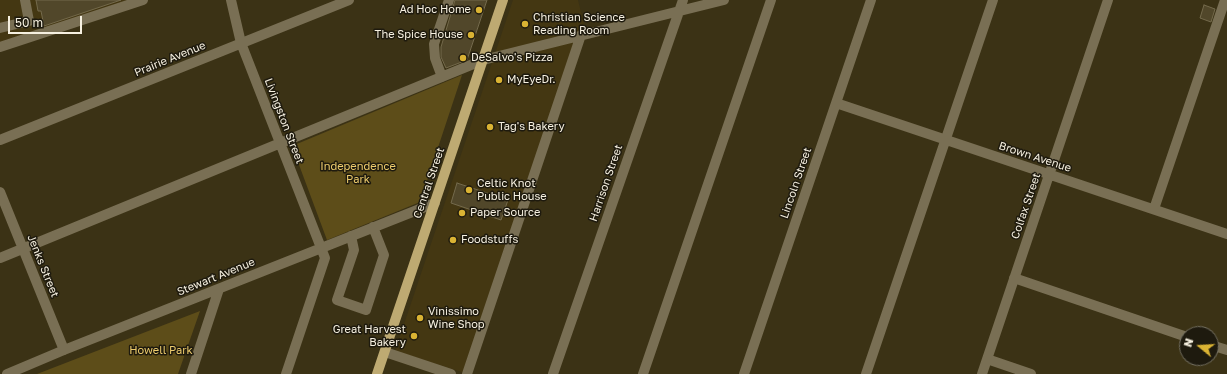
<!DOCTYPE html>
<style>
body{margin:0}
#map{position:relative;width:1227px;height:374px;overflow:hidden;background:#3b3215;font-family:"Golos Text",sans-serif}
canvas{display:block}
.north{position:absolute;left:1179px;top:326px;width:40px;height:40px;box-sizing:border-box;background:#1e1a0e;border:1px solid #747062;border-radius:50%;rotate:288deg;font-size:11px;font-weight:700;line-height:16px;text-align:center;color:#f6f0e0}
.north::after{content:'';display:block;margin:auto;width:14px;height:18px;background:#dab333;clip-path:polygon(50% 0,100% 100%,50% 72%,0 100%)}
.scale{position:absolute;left:8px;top:16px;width:74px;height:18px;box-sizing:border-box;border:2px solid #f6f0e0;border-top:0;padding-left:5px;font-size:12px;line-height:14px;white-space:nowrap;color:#f6f0e0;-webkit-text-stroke:3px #1e1a0e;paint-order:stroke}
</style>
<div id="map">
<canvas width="1227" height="374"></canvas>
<div class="north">N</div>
<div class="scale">50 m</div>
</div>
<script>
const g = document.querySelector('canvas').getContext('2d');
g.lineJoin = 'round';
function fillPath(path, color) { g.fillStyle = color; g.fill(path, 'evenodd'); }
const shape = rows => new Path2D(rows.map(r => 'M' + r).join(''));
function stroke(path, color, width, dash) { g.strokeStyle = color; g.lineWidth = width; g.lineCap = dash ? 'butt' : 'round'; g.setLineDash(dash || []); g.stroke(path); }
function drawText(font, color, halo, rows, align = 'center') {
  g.font = font + ' "Golos Text",sans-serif'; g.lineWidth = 3; g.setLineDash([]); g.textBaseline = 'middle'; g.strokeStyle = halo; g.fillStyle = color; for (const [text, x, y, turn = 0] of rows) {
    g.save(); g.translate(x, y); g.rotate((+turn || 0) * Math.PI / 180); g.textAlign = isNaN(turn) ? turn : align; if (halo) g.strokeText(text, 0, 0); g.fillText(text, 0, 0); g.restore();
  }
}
const built = shape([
 [0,0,147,0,0,47],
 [513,0,578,0,586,33,465,373,395,351]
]);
const green = shape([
 [462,75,420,202,327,240,292,146],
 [200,311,178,374,37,374]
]);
const building = shape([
 [36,0,121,0,44,26,41,11,38,11,36,0],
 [455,0,487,0,467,60,446,68,441,57,441,47,455,0],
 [1204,5,1215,9,1211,22,1200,18,1204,5],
 [457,183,508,200,501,220,451,203,457,183]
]);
const minor = shape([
 [231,0,241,43,325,258,286,374],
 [0,28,29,21,25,0],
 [0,47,143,0],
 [442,77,435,58,434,44,449,0],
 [836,103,1227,234],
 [0,140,349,0],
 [0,192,64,350],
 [1154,209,1225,0],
 [351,236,354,250,337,300,366,310,384,255,373,227],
 [0,258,483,60,724,0],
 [1014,278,1187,337],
 [1211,345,1227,350],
 [385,352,451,374],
 [987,359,1031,374],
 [7,374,64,350,435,203],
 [191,374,219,289],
 [467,374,581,35],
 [553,374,683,0],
 [643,374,771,0],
 [744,374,871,0],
 [866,374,993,0],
 [982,374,1108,0]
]);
const major = shape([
 [377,374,503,0]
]);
const markers = [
 [479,10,4,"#dab333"],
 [525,24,4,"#dab333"],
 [471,35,4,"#dab333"],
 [463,58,4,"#dab333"],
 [499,80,4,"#dab333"],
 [490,127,4,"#dab333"],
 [469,190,4,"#dab333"],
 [462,213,4,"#dab333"],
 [453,240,4,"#dab333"],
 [420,318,4,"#dab333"],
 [414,336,4,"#dab333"]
];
const poiNames = [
 ["Ad Hoc Home",471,10,"right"],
 ["Christian Science",533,18],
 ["Reading Room",533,31],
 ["The Spice House",463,35,"right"],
 ["DeSalvo's Pizza",471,58],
 ["MyEyeDr.",507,80],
 ["Tag's Bakery",498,127],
 ["Celtic Knot",477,184],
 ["Public House",477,197],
 ["Paper Source",470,213],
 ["Foodstuffs",461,240],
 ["Vinissimo",428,312],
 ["Wine Shop",428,325],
 ["Great Harvest",406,330,"right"],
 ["Bakery",406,343,"right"]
];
const streetNames = [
 ["Prairie Avenue",170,59,-22],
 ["Livingston Street",284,121,69],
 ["Brown Avenue",1035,157,18],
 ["Central Street",429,183,-71],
 ["Harrison Street",606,183,-71],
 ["Lincoln Street",796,183,-71],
 ["Colfax Street",1026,206,-71],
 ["Jenks Street",43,266,68],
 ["Stewart Avenue",216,277,-22]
];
const parkNames = [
 ["Independence",358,167],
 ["Park",358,180],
 ["Howell Park",161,351]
];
fillPath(built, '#443712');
fillPath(green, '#5d4d19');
fillPath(building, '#51472a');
stroke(building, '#746a4c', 1);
stroke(minor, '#796f54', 10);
stroke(major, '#beaa72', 10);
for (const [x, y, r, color] of markers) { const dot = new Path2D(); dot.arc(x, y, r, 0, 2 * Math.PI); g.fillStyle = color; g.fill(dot); stroke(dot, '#1e1a0e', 1.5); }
drawText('11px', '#f6f0e0', '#1e1a0e', poiNames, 'left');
drawText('11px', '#f6f0e0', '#1e1a0e', streetNames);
drawText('11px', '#eccb6c', '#1e1a0e', parkNames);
</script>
